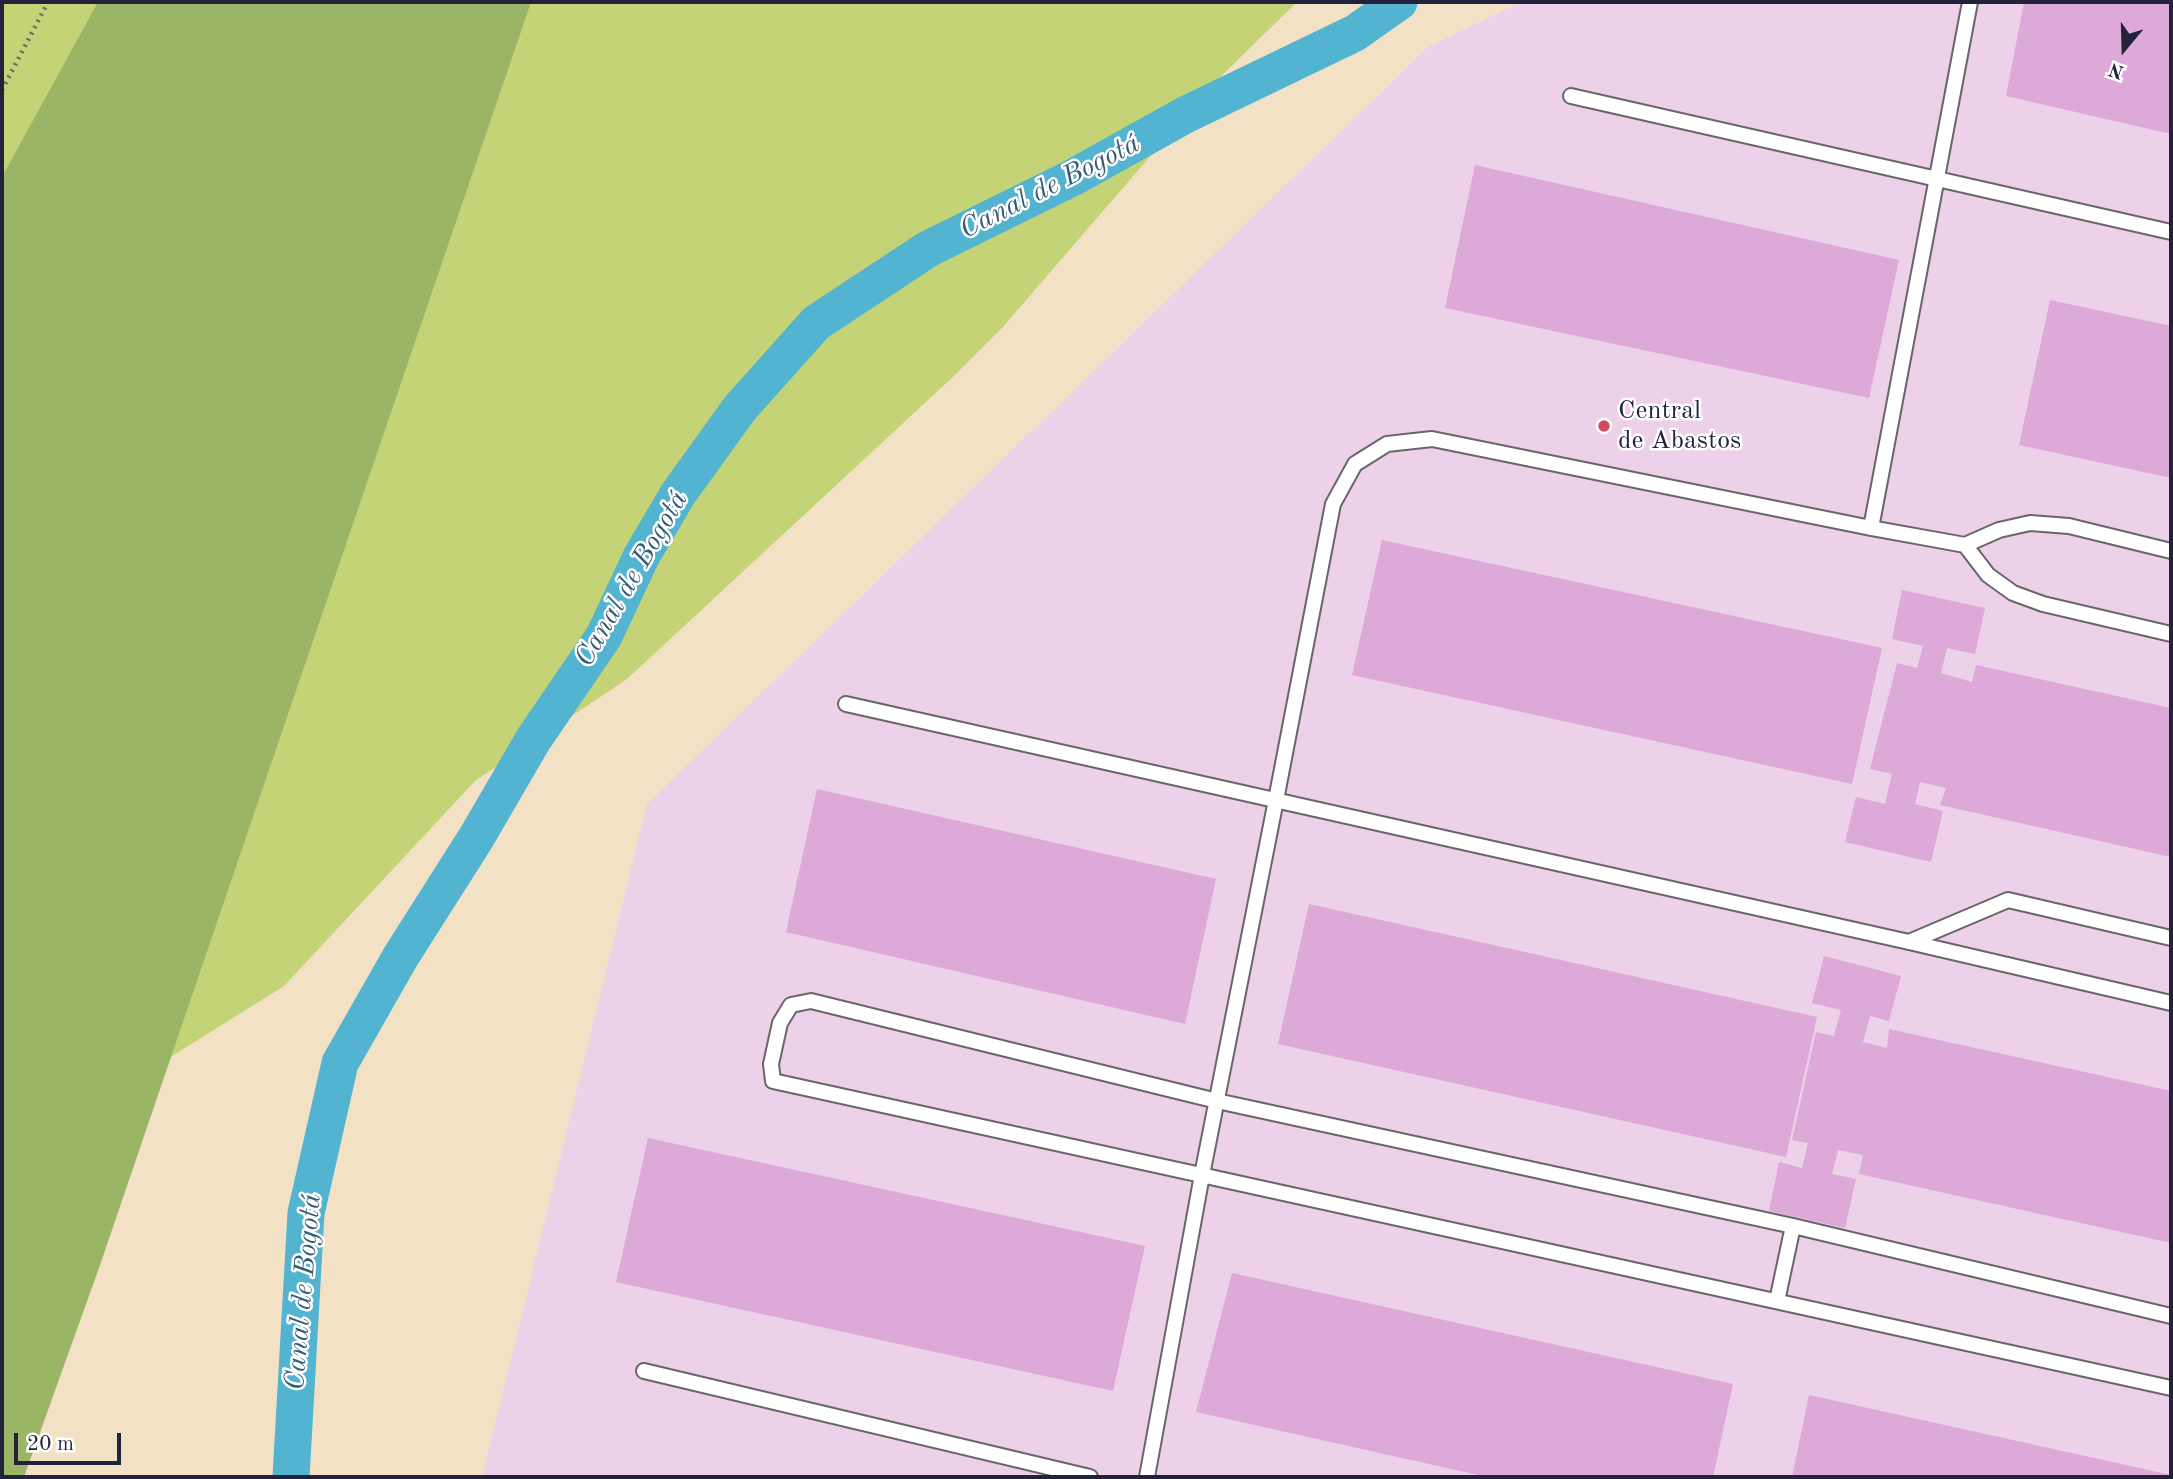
<!DOCTYPE html>
<meta charset="utf-8">
<style>
body{margin:0}
#map{position:relative;width:2173px;height:1479px;overflow:hidden;background:#f3e1c5;font-family:"Old Standard TT",serif}
canvas{display:block}
.frame{position:absolute;inset:0;border:4px solid #22223b;pointer-events:none}
.north{position:absolute;left:2089px;top:14px;width:70px;height:70px;-webkit-text-stroke:5px #fff;paint-order:stroke;rotate:199deg;font-size:19px;font-weight:700;line-height:28px;text-align:center;color:#22223b}
.north::after{content:'';display:block;margin:auto;width:24px;height:32px;background:#22223b;clip-path:polygon(50% 0,100% 100%,50% 72%,0 100%)}
.scale{position:absolute;left:14px;top:1433px;width:107px;height:32px;box-sizing:border-box;border:4px solid #22223b;border-top:0;padding-left:9px;font-size:21px;line-height:24px;white-space:nowrap;color:#22223b;-webkit-text-stroke:5px #fff;paint-order:stroke}
</style>
<div id="map">
<canvas width="2173" height="1479"></canvas>
<div class="frame"></div>
<div class="north">N</div>
<div class="scale">20 m</div>
</div>
<script>
const g = document.querySelector('canvas').getContext('2d');
g.lineJoin = 'round';
function fillPath(path, color) { g.fillStyle = color; g.fill(path, 'evenodd'); }
const shape = rows => new Path2D(rows.map(r => 'M' + r).join(''));
function stroke(path, color, width, dash) { g.strokeStyle = color; g.lineWidth = width; g.lineCap = dash ? 'butt' : 'round'; g.setLineDash(dash || []); g.stroke(path); }
function drawText(font, color, halo, rows, align = 'center') {
  g.font = font + ' "Old Standard TT",serif'; g.lineWidth = 5; g.setLineDash([]); g.textBaseline = 'middle'; g.strokeStyle = halo; g.fillStyle = color; for (const [text, x, y, turn = 0] of rows) {
    g.save(); g.translate(x, y); g.rotate((+turn || 0) * Math.PI / 180); g.textAlign = isNaN(turn) ? turn : align; if (halo) g.strokeText(text, 0, 0); g.fillText(text, 0, 0); g.restore();
  }
}
const built = shape([
 [1521,2,2171,2,2171,1477,482,1477,647,804,1428,47]
]);
const green = shape([
 [2,2,1297,2,1210,87,1002,328,955,375,627,679,475,781,284,986,84,1111,2,1184]
]);
const forest = shape([
 [98,2,531,2,99,1268,24,1477,2,1477,2,177]
]);
const canal = shape([
 [291,1477,306,1213,340,1063,401,956,476,838,533,740,604,636,641,557,678,494,740,408,816,323,928,249,1072,178,1185,115,1355,33,1399,2]
]);
const building = shape([
 [2024,2,2171,2,2171,134,2006,96],
 [1475,165,1899,260,1869,398,1445,308],
 [2050,300,2171,326,2171,478,2019,445],
 [1382,540,1882,648,1852,784,1352,675],
 [1902,590,1985,608,1975,654,1947,648,1941,673,1972,682,1976,665,2171,708,2171,857,1940,805,1946,788,1920,782,1915,804,1943,811,1931,862,1845,842,1856,797,1885,804,1892,774,1870,769,1897,663,1917,668,1923,646,1892,639],
 [817,789,1216,879,1185,1024,786,932],
 [1309,904,1817,1017,1786,1157,1278,1044],
 [1824,956,1901,976,1889,1021,1870,1016,1863,1042,1887,1048,1889,1029,2171,1091,2171,1243,1859,1174,1863,1155,1838,1150,1832,1174,1856,1179,1845,1228,1769,1211,1779,1162,1802,1168,1808,1143,1792,1140,1816,1032,1834,1036,1841,1010,1812,1003],
 [648,1138,1145,1246,1113,1391,616,1282],
 [1232,1273,1733,1384,1713,1477,1487,1477,1196,1412],
 [1809,1395,2171,1475,2171,1477,1792,1477]
]);
const path = shape([
 [2,90,48,2]
]);
const lane = shape([
 [1571,96,2171,232],
 [1871,528,1970,2],
 [1965,545,1988,575,2013,593,2043,604,2171,634],
 [846,704,1909,942,2171,1003],
 [1909,942,2008,900,2171,938],
 [1777,1301,1793,1226],
 [2171,1316,1793,1226,1217,1101,811,1001,791,1005,780,1023,771,1064,773,1081,2171,1388],
 [644,1371,1090,1477],
 [1147,1477,1202,1175,1276,800,1333,504,1355,464,1387,444,1432,439,1871,528,1965,545,1999,530,2030,523,2069,526,2171,551]
]);
const markers = [
 [1604,426,7,"#d1495b"]
];
const poiNames = [
 ["Central",1618,411],
 ["de Abastos",1618,441]
];
const waterNames = [
 ["Canal de Bogotá",1050,187,-27],
 ["Canal de Bogotá",632,579,-60],
 ["Canal de Bogotá",304,1292,-85]
];
fillPath(built, '#edd1e9');
fillPath(green, '#c3d375');
fillPath(forest, '#9ab566');
stroke(canal, '#52b4d1', 37);
fillPath(building, '#dca9d8');
stroke(lane, '#6b656b', 18);
stroke(path, '#6b656b', 4.5, [2, 5]);
stroke(lane, '#fff', 14);
for (const [x, y, r, color] of markers) { const dot = new Path2D(); dot.arc(x, y, r, 0, 2 * Math.PI); g.fillStyle = color; g.fill(dot); stroke(dot, '#fff', 2.5); }
drawText('26px', '#22223b', '#fff', poiNames, 'left');
drawText('italic 28px', '#355c77', '#fff', waterNames);
</script>
